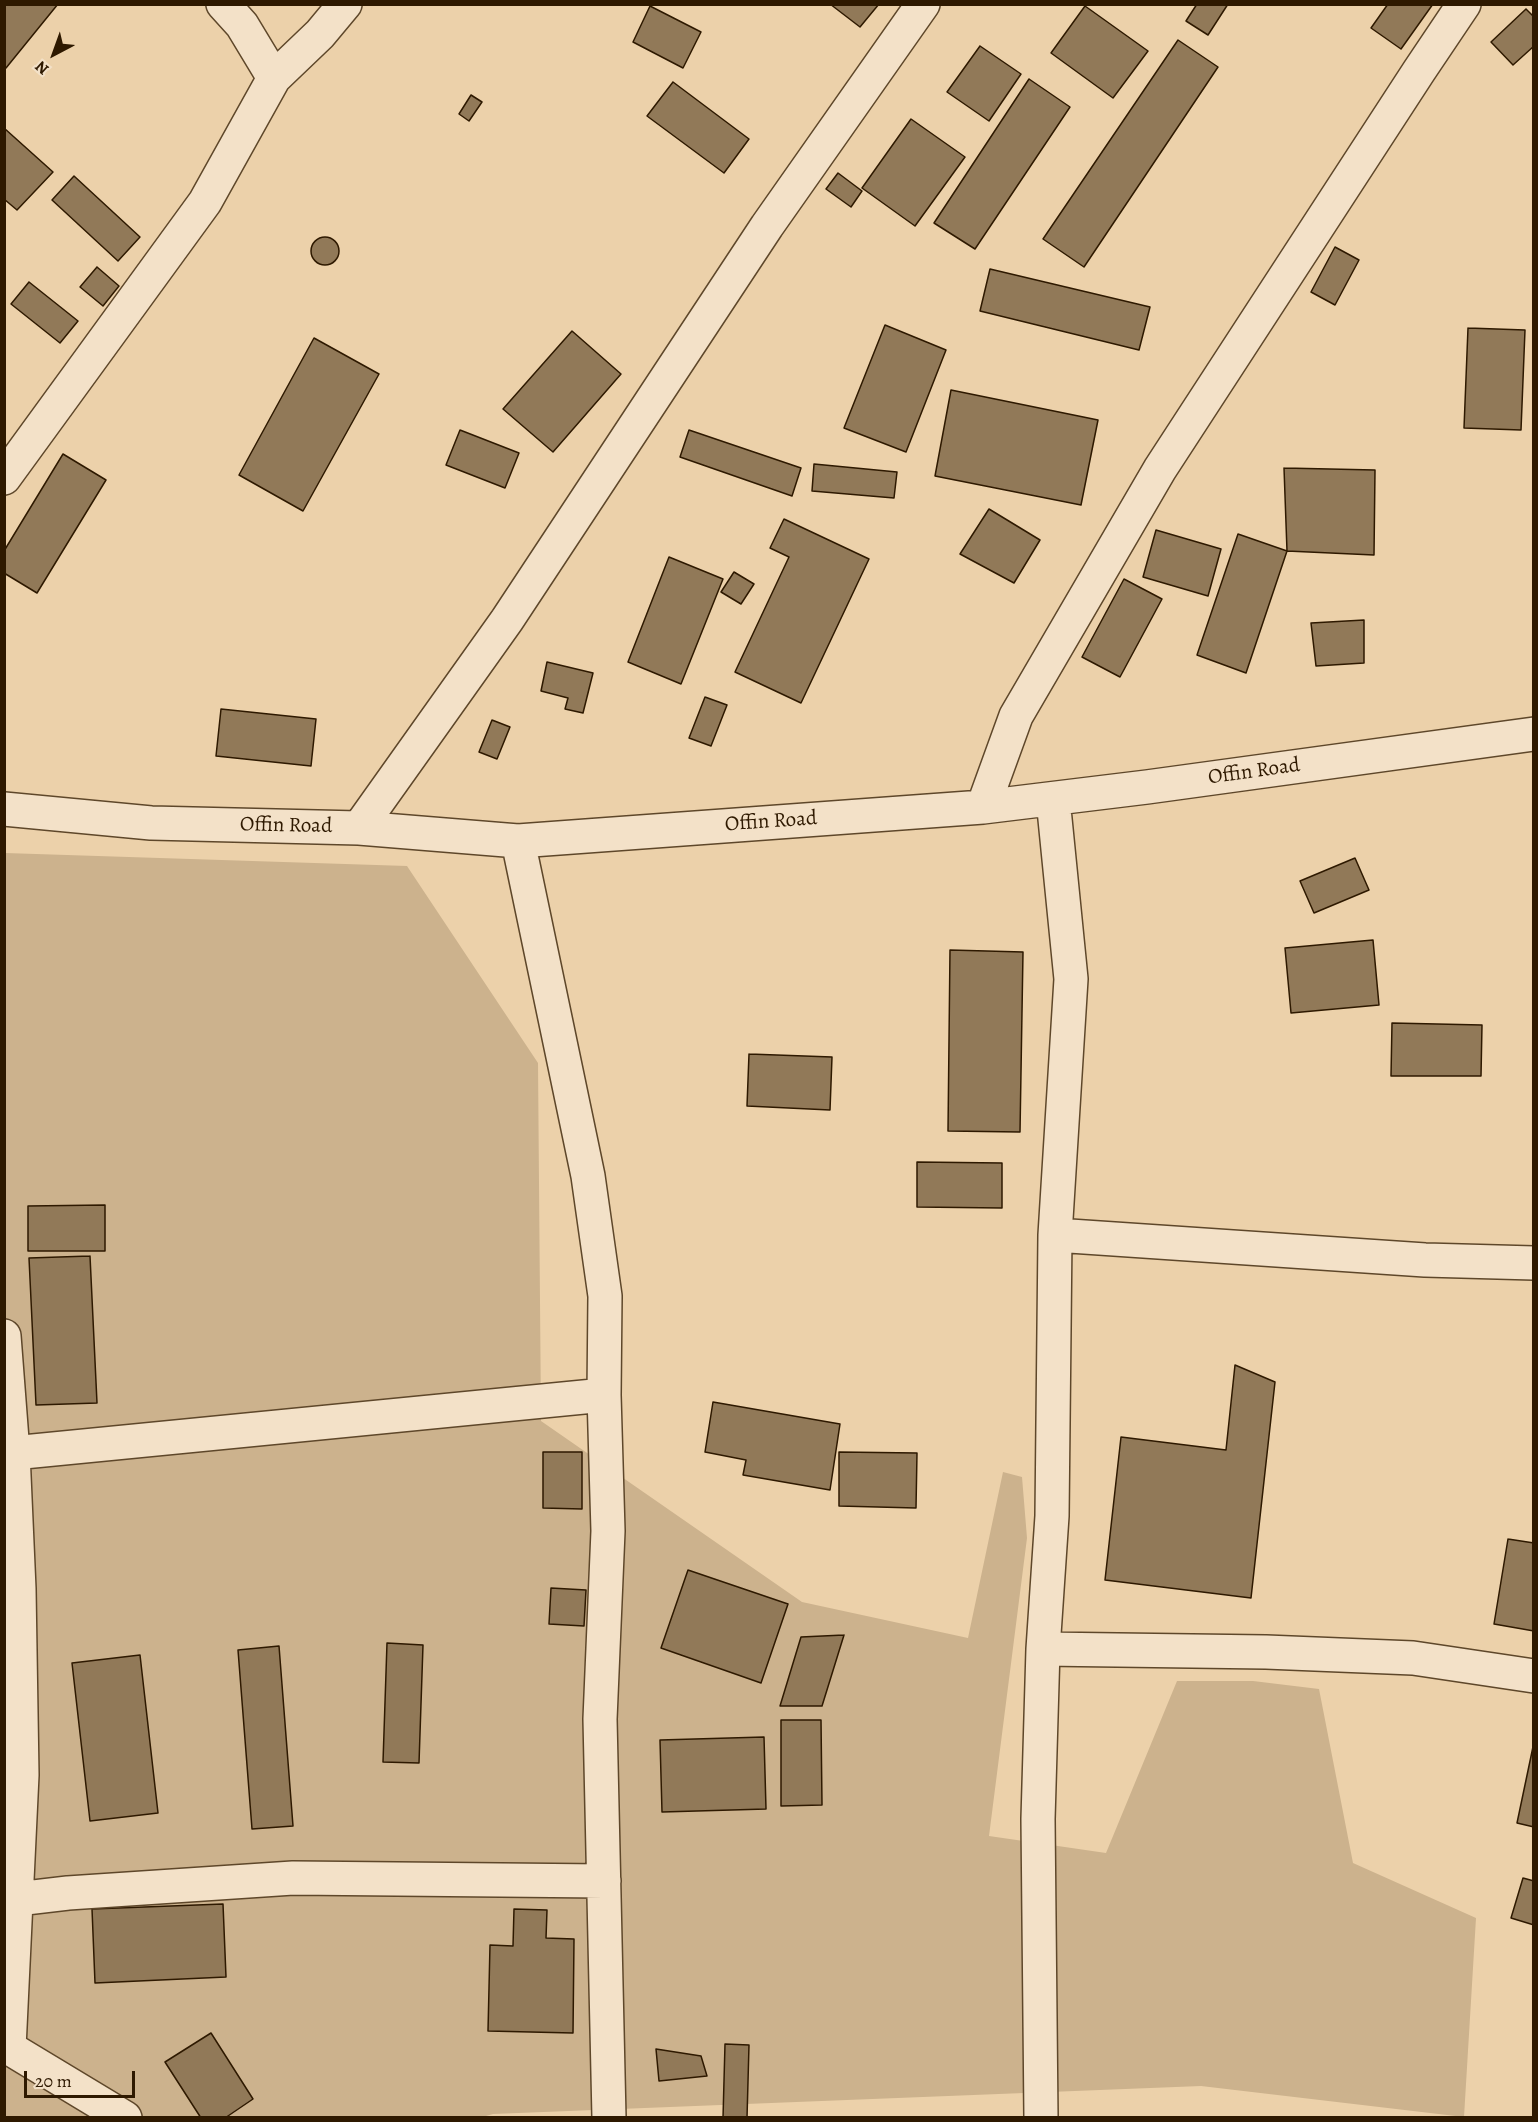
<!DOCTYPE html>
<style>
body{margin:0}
#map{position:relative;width:1538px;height:2122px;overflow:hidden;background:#ecd1aa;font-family:Alegreya,serif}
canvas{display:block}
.frame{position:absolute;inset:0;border:6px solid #2e1900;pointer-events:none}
.north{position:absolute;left:24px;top:24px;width:60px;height:60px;-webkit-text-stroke:4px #f3e1c8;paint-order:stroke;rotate:221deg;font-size:16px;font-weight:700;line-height:24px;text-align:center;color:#2e1900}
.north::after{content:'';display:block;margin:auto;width:21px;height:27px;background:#2e1900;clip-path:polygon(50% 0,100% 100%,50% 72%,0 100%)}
.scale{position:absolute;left:24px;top:2071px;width:111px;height:27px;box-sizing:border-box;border:3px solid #2e1900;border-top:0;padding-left:8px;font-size:18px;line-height:21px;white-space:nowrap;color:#2e1900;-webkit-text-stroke:4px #f3e1c8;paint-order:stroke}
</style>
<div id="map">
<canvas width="1538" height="2122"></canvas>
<div class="frame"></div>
<div class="north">N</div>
<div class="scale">20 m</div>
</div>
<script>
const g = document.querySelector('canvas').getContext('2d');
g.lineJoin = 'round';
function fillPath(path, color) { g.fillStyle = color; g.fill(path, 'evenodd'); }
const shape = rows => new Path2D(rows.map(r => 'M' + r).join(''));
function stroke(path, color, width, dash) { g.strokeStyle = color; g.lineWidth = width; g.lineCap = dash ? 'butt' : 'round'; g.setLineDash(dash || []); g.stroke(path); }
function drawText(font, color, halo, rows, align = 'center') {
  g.font = font + ' Alegreya,serif'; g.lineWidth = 6; g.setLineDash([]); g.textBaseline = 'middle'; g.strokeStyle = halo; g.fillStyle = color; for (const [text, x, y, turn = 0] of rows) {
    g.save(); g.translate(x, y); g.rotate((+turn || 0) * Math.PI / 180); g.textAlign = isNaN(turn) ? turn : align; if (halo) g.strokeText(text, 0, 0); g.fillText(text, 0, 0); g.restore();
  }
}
const green = shape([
 [5,853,407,866,538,1063,541,1421,802,1602,968,1638,1003,1472,1022,1477,1027,1538,989,1836,1106,1853,1177,1681,1253,1681,1319,1689,1353,1863,1476,1918,1464,2117,1201,2086,493,2114,479,2118,5,2118]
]);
const building = shape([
 [4,4,58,4,6,68,4,67,4,4],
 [830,4,879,4,860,27,830,4],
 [1197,4,1228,4,1208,35,1186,21,1197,4],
 [1388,4,1433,4,1401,49,1371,28,1388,4],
 [650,6,701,32,683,68,633,42,650,6],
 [1085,6,1148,51,1113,98,1051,53,1085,6],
 [1526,9,1534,17,1534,46,1513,65,1491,42,1526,9],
 [1178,40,1218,67,1084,267,1043,239,1178,40],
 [980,46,1021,74,989,121,947,92,980,46],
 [1029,79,1070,107,975,249,934,223,1029,79],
 [673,82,749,139,724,173,647,116,673,82],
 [471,95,482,102,469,121,459,114,471,95],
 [911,119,965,157,915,226,862,188,911,119],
 [4,128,53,172,17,210,4,199,4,128],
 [838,173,862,191,851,207,826,189,838,173],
 [74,176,140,237,118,261,52,200,74,176],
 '311 251a14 14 0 1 1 28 0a14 14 0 1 1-28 0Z',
 [1335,247,1359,260,1335,305,1311,292,1335,247],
 [97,267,119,286,103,306,80,287,97,267],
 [990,269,1150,307,1139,350,980,311,990,269],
 [29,282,78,321,60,343,11,304,29,282],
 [885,325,946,350,906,452,844,428,885,325],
 [1468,328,1525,330,1521,430,1464,428,1468,328],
 [572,331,621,374,553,452,503,409,572,331],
 [314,338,379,374,303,511,239,475,314,338],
 [951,390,1098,420,1081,505,935,476,951,390],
 [460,430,519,453,505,488,446,465,460,430],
 [689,430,801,468,792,496,680,457,689,430],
 [63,454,106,480,37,593,4,573,4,551,63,454],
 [814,464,897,472,894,498,812,491,814,464],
 [1284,468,1375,470,1374,555,1287,551,1284,468],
 [989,509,1040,540,1014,583,960,554,989,509],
 [784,519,869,559,801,703,735,672,789,557,770,548,784,519],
 [1156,530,1221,549,1208,596,1143,577,1156,530],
 [1238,534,1287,551,1246,673,1197,655,1238,534],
 [669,557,723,579,681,684,628,662,669,557],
 [734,572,754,584,741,604,721,592,734,572],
 [1124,579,1162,599,1120,677,1082,657,1124,579],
 [1364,620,1364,663,1316,666,1311,623,1364,620],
 [547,662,593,673,583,713,565,709,568,698,541,691,547,662],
 [705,697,727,705,711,746,689,738,705,697],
 [221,709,316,719,311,766,216,756,221,709],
 [492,720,510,727,497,759,479,752,492,720],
 [1355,858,1369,890,1314,913,1300,881,1355,858],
 [1373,940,1379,1005,1291,1013,1285,948,1373,940],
 [950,950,1023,952,1020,1132,948,1131,950,950],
 [1392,1023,1482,1025,1481,1076,1391,1076,1392,1023],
 [749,1054,832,1057,830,1110,747,1106,749,1054],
 [917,1162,1002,1163,1002,1208,917,1207,917,1162],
 [105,1205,105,1251,28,1251,28,1206,105,1205],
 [90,1256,97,1403,36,1405,29,1258,90,1256],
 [1235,1365,1275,1382,1251,1598,1105,1580,1121,1437,1226,1450,1235,1365],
 [713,1402,840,1424,830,1490,743,1475,746,1460,705,1452,713,1402],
 [543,1452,582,1452,582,1509,543,1508,543,1452],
 [839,1452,917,1453,916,1508,839,1506,839,1452],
 [1508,1539,1534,1543,1534,1631,1494,1624,1508,1539],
 [688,1570,788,1604,761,1683,661,1648,688,1570],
 [551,1588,586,1590,584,1626,549,1624,551,1588],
 [844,1635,822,1706,780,1706,801,1637,844,1635],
 [387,1643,423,1645,419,1763,383,1762,387,1643],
 [279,1646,293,1826,252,1829,238,1650,279,1646],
 [140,1655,158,1813,90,1821,72,1663,140,1655],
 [781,1720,821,1720,822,1805,781,1806,781,1720],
 [764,1737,766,1809,662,1812,660,1740,764,1737],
 [1534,1742,1534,1827,1517,1823,1534,1742],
 [1523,1878,1534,1881,1534,1925,1511,1918,1523,1878],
 [223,1904,226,1977,95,1983,92,1909,223,1904],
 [514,1909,547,1910,546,1938,574,1939,573,2033,488,2031,490,1945,513,1946,514,1909],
 [211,2033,253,2099,225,2118,201,2118,165,2062,211,2033],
 [725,2044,749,2045,747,2118,723,2118,725,2044],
 [656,2049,701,2056,707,2076,659,2081,656,2049]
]);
const minor = shape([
 [223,4,242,25,274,78],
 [4,478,205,202,274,78,320,34,345,4],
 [983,807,1016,716,1160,469,1419,71,1464,4],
 [4,809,151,823,359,828,518,841,983,807,1147,787,1534,734],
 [359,828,507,620,767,226,923,4],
 [518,841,588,1176,605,1296,604,1395,608,1531,600,1719,609,2118],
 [1055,1235,1425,1260,1534,1263],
 [4,1336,13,1453,19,1589,22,1775,9,2048],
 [4,1452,13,1453,604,1395],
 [1043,1649,1266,1652,1413,1658,1534,1676],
 [17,1899,68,1893,293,1878,604,1881],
 [4,2045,125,2118],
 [1041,2118,1038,1819,1043,1649,1052,1516,1055,1235,1071,979,1053,799]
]);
const streetNames = [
 ["Offin Road",1254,772,-8],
 ["Offin Road",771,822,-4],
 ["Offin Road",286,826,1]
];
fillPath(green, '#ccb28d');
fillPath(building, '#917958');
stroke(building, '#2e1900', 1.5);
stroke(minor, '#5e472a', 36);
stroke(minor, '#f3e1c8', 33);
drawText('21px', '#2e1900', '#f3e1c8', streetNames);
</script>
